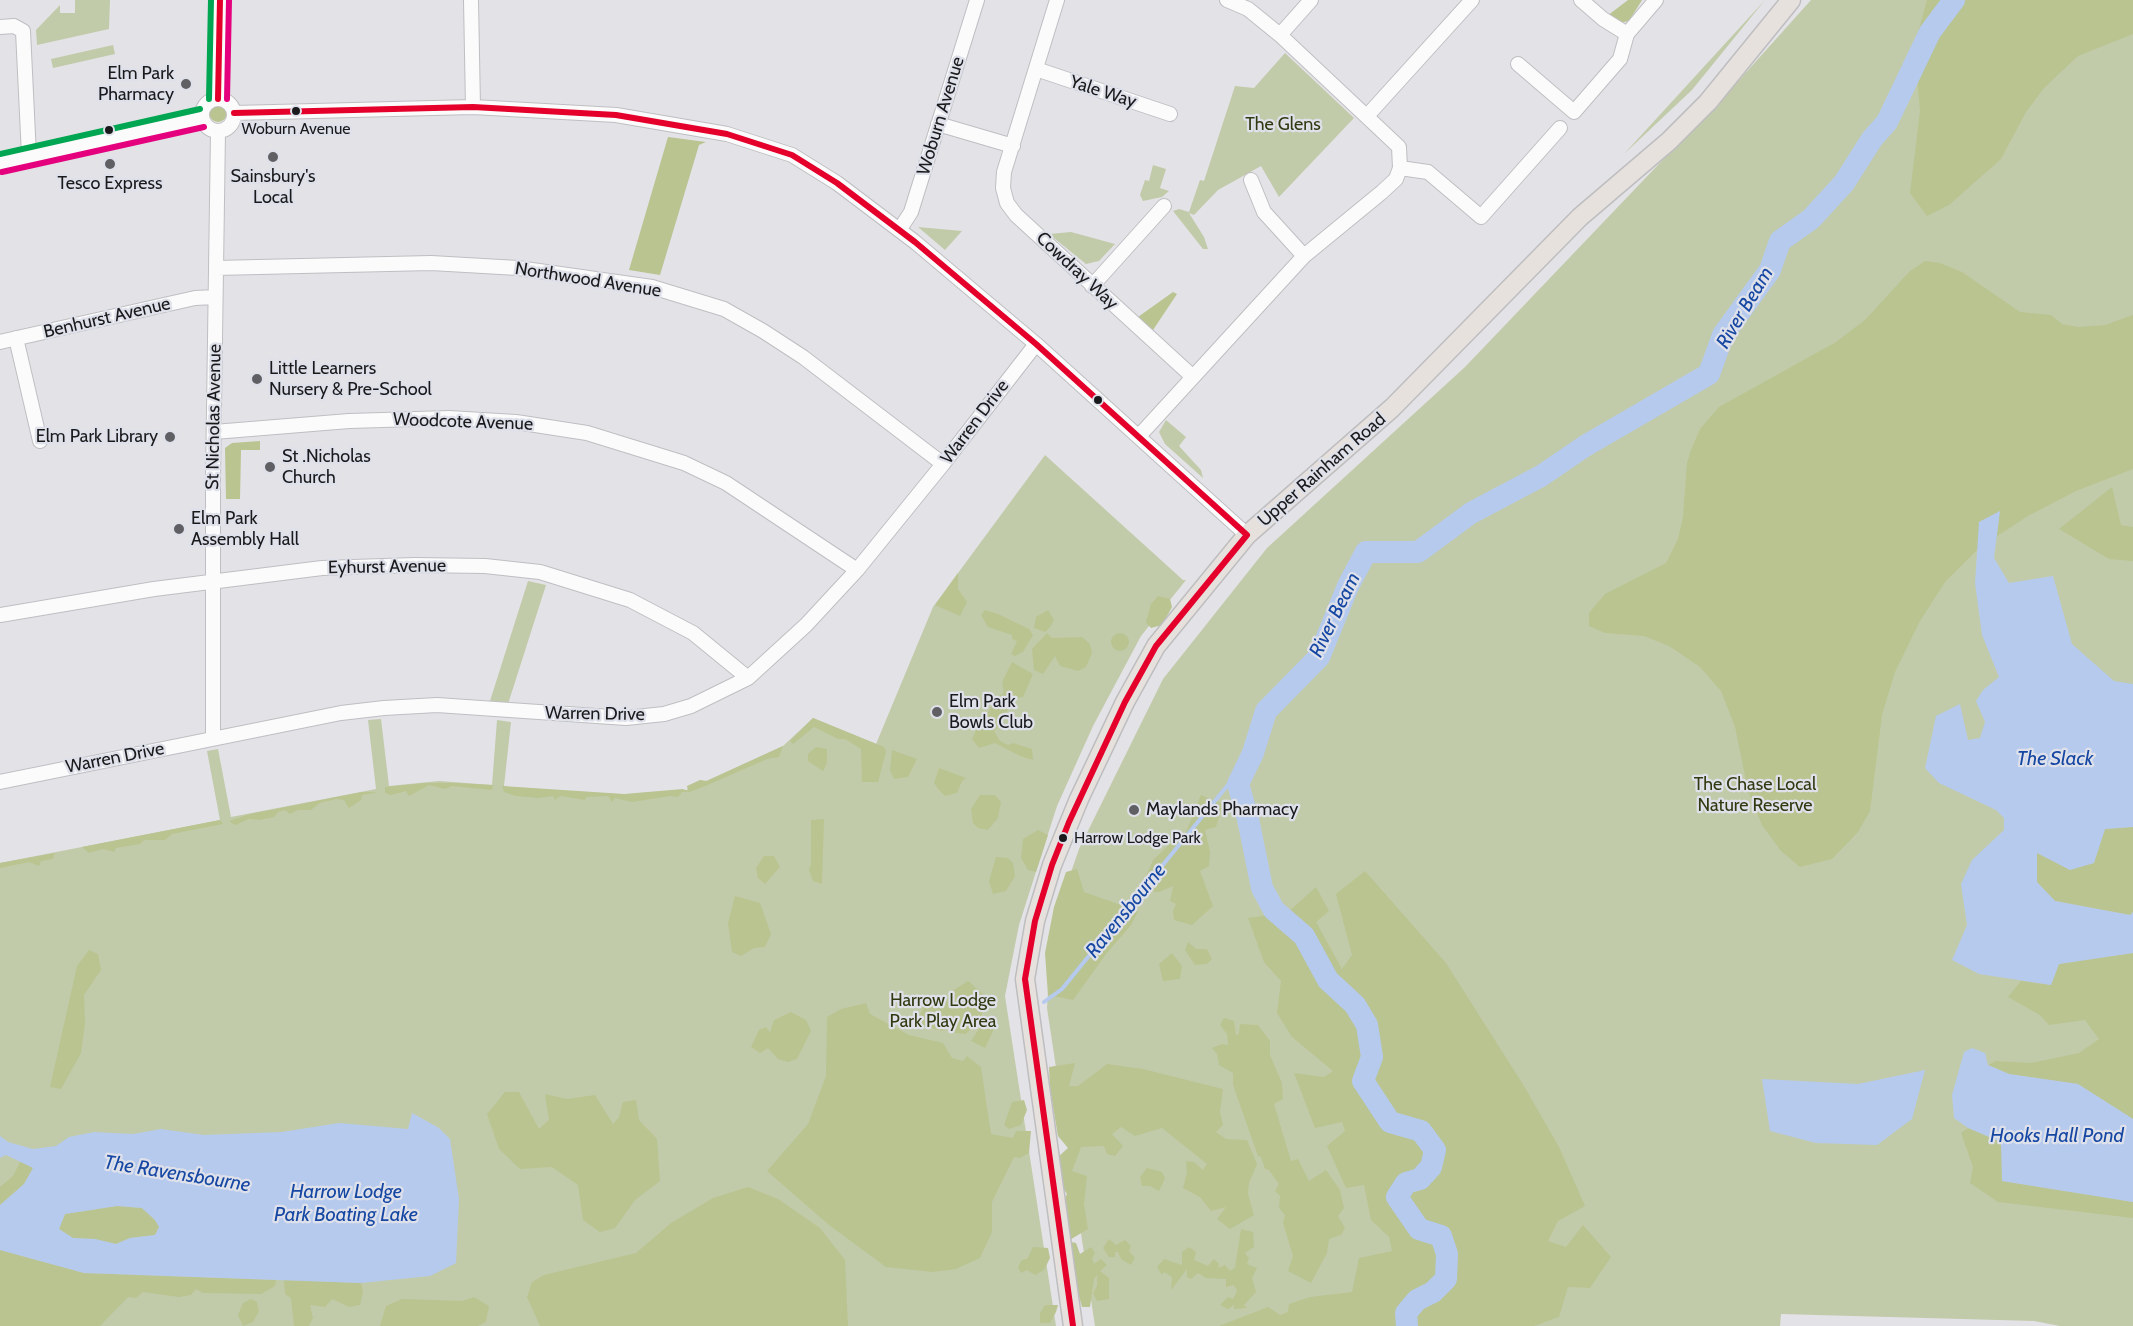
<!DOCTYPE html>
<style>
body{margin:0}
canvas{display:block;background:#e2e2e7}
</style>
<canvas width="2133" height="1326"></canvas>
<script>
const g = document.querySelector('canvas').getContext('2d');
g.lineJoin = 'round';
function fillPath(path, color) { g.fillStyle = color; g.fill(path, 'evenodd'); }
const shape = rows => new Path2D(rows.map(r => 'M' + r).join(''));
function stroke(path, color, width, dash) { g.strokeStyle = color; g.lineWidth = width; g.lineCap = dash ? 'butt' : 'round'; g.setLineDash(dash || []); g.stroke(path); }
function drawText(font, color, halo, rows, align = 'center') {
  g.font = font + ' Cabin,sans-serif'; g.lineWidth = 4.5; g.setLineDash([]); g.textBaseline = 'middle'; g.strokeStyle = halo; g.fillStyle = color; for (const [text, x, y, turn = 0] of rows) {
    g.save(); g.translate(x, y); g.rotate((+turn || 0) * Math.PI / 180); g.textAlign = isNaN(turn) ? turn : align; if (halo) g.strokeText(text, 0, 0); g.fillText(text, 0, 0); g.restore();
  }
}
const green = shape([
 [75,0,110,0,109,29,37,45,36,30,60,5,60,13,75,13],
 [1765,0,1692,90,1624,154],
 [1811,0,2133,0,2133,1326,2060,1326,2034,1321,1781,1314,1780,1326,1095,1326,1047,1008,1052,927,1079,849,1163,679,1267,548,1465,367,1741,78],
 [113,45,115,54,53,68,51,59],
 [1285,53,1354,118,1279,197,1261,166,1218,190,1194,215,1189,213,1204,237,1208,249,1203,249,1173,211,1179,209,1189,212,1200,180,1204,181,1235,86,1254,88],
 [1153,165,1166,169,1160,188,1169,191,1162,197,1143,201,1140,195,1145,180,1149,181],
 [918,227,962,231,945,250],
 [1071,232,1115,244,1099,261,1086,264,1049,234],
 [1166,420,1186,437,1179,446,1201,470,1203,478,1165,444,1159,432],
 [1045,455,1183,580,1186,580,1141,636,1093,726,1057,806,1019,925,1005,996,1056,1326,0,1326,0,863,220,820,207,751,218,749,231,817,376,789,368,720,381,719,389,786,439,781,492,785,497,720,511,722,504,786,534,791,673,796,783,746,813,718,876,744,933,607],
 [528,581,546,585,508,704,490,701]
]);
const forest = shape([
 [1628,0,1642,0,1629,21,1619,23,1607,16],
 [1927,0,2133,0,2133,34,2078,56,2044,88,2026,112,2001,159,1949,205,1927,216,1910,193,1920,111,1917,76,1911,58],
 '209 113a9 9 0 1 1 18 0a9 9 0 1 1-18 0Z',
 [668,137,706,142,699,145,660,275,629,270],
 [1925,261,1940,263,1962,272,2020,312,2051,315,2062,324,2078,327,2105,325,2133,315,2133,469,2076,491,2028,516,1979,548,1945,582,1920,621,1895,672,1882,715,1870,811,1858,832,1832,859,1800,867,1781,851,1762,825,1748,791,1735,727,1721,691,1700,667,1669,646,1644,636,1605,633,1589,626,1589,613,1605,594,1666,563,1678,539,1683,517,1687,463,1691,450,1700,429,1719,407,1836,342,1865,320,1910,271],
 [1173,292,1177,294,1153,330,1138,317],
 [260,441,260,450,241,450,240,499,226,499,225,448,232,443],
 [2112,487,2121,525,2133,527,2133,561,2109,559,2059,529],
 [958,573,958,589,967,602,960,616,935,605],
 [1158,596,1170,599,1172,607,1162,625,1151,628,1146,622,1151,604],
 [985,610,998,614,1029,629,1033,635,1023,652,1015,656,1011,654,1017,641,1012,639,1012,635,988,627,981,615],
 [1048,610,1054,620,1050,627,1045,632,1034,628,1036,617],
 '1111 642a9 9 0 1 1 18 0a9 9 0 1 1-18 0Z',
 [1047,633,1052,638,1082,637,1090,644,1092,653,1086,667,1078,671,1060,666,1055,656,1043,674,1034,670,1032,649],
 [1012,662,1033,674,1023,697,1012,699,1003,721,994,731,1000,741,1008,745,1013,743,1032,749,1033,760,1020,756,995,743,979,748,972,739,981,719,985,718,997,697,1004,693,1002,682],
 [813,718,884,747,886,752,878,782,862,782,861,749,845,739,838,739,814,727,793,744,790,741],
 [783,746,779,757,767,759,703,787,689,792,682,792,678,797,670,796,632,802,615,798,612,802,608,796,586,797,585,800,560,796,555,800,553,796,538,798,516,796,504,792,502,786,624,794,683,789,688,791,687,786,700,780,707,781],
 [816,747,827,749,827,763,823,771,808,761,808,754],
 [892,750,917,759,908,777,894,779,890,770],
 [939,768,966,778,962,781,957,793,945,796,939,790,934,783],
 [425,783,455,783,493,785,492,790,452,786,445,789,429,785,409,796,406,791,391,795,385,793,385,787],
 [362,792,379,792,362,795,361,800,349,808,344,800,336,799,320,803,311,810,298,810,290,814,285,810,278,812,274,817,260,820,249,819,235,825,229,821,250,814],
 [980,795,995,795,1001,802,998,818,988,830,978,828,973,823,971,809],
 [1201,795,1223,804,1216,827,1205,830,1210,852,1209,866,1200,871,1213,906,1192,925,1174,920,1173,911,1176,904,1170,901,1173,886,1159,892,1140,891,1153,860,1171,843,1182,842],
 [824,819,822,884,813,881,809,870,811,865,811,820],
 [220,820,223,824,172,834,165,840,144,840,140,844,116,848,114,852,103,849,89,853,82,847],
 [2133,827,2133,912,2131,915,2055,901,2037,882,2037,852,2070,870,2094,862,2105,829],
 [1038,830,1048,835,1036,872,1028,870,1021,858,1023,839],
 [55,853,53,859,41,861,39,866,29,862,0,868,0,863],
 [764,856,774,856,780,867,765,884,758,878,756,868],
 [996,857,1008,858,1013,863,1015,876,1006,891,993,894,989,881],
 [1077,869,1084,892,1138,911,1131,925,1106,954,1073,1000,1048,995,1045,953,1054,907,1066,872],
 [1365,871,1446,963,1524,1086,1559,1147,1585,1206,1558,1221,1548,1241,1566,1247,1583,1225,1611,1257,1590,1288,1568,1287,1559,1317,1534,1326,1219,1326,1268,1307,1280,1315,1288,1312,1289,1304,1310,1297,1352,1292,1359,1258,1392,1251,1389,1237,1371,1220,1364,1185,1346,1188,1327,1146,1345,1131,1342,1122,1315,1128,1294,1073,1324,1077,1333,1071,1292,1037,1277,1013,1281,981,1264,962,1248,918,1287,913,1316,887,1329,911,1316,922,1342,969,1352,955,1336,894],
 [735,896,760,903,771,934,765,947,754,948,741,956,732,952,728,923],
 [1188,942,1196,949,1207,949,1212,959,1207,964,1195,965,1185,950],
 [89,950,98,954,101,970,84,995,85,1023,81,1053,61,1089,50,1087,77,966],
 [1172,953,1182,966,1180,979,1163,981,1159,964],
 [2133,953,2133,1119,2078,1084,2009,1074,1988,1065,1996,1061,2031,1063,2079,1053,2099,1039,2085,1020,2049,1025,2040,1015,2008,997,2021,981,2051,985,2059,964],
 [968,981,983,994,987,1005,978,1021,966,1034,955,1033,946,1026,943,1031,922,1025,920,1015,928,996,947,1001,949,993],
 [866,1003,870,1014,909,1035,943,1043,952,1058,963,1061,967,1056,981,1067,991,1134,1013,1138,1016,1131,1031,1131,1029,1153,1020,1158,1014,1157,992,1202,992,1232,980,1258,956,1269,933,1272,886,1267,829,1225,767,1171,808,1124,826,1076,827,1017,841,1009],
 [791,1012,806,1020,811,1031,797,1059,788,1062,778,1059,768,1048,760,1053,751,1047,759,1030,766,1027,770,1033,774,1020],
 [1224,1018,1234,1021,1236,1035,1239,1034,1240,1024,1258,1025,1270,1041,1270,1055,1282,1083,1283,1099,1274,1104,1291,1161,1298,1159,1309,1181,1326,1170,1340,1190,1344,1208,1338,1216,1345,1228,1341,1235,1329,1239,1327,1253,1311,1283,1288,1271,1293,1256,1283,1223,1285,1215,1279,1208,1280,1196,1275,1191,1279,1184,1269,1170,1265,1169,1261,1157,1258,1156,1233,1085,1233,1073,1219,1065,1217,1054,1212,1048,1222,1044,1228,1045,1227,1034,1220,1025],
 [985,1020,992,1021,993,1031,985,1048,971,1041],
 [1075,1063,1069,1086,1078,1086,1107,1064,1143,1069,1223,1089,1220,1112,1223,1125,1216,1132,1226,1139,1247,1140,1257,1164,1249,1183,1248,1194,1254,1215,1230,1229,1217,1219,1226,1207,1211,1211,1200,1197,1183,1188,1187,1173,1186,1161,1194,1162,1203,1170,1207,1164,1162,1128,1135,1136,1121,1127,1112,1134,1123,1146,1115,1156,1107,1154,1104,1146,1081,1147,1072,1171,1087,1176,1084,1204,1088,1229,1068,1241,1063,1203,1067,1194,1062,1186,1057,1158,1068,1148,1058,1136,1050,1089,1049,1067],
 [505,1092,519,1092,539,1129,549,1120,545,1094,567,1099,595,1095,613,1124,619,1117,623,1102,636,1100,639,1120,657,1139,660,1181,635,1200,615,1228,600,1232,583,1220,578,1185,552,1167,520,1169,499,1149,487,1114],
 [1024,1100,1027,1110,1021,1125,1009,1129,1004,1125,1012,1102],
 [1968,1128,2002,1142,2002,1181,2133,1202,2133,1218,1998,1202,1970,1183,1973,1167,1961,1133],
 [21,1160,33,1168,24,1184,0,1205,0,1187,13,1176],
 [1147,1168,1162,1172,1165,1178,1159,1191,1150,1186,1142,1186,1140,1177],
 [748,1187,778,1199,820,1228,845,1260,848,1326,540,1326,527,1297,532,1282,544,1275,636,1253,671,1223,713,1198],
 [118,1206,142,1208,155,1220,159,1227,155,1235,130,1238,116,1244,95,1239,73,1238,59,1229,65,1214],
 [1241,1229,1253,1232,1254,1247,1245,1253,1249,1258,1247,1264,1257,1268,1252,1278,1256,1292,1244,1305,1247,1308,1234,1309,1234,1305,1228,1309,1220,1305,1228,1297,1233,1299,1237,1291,1234,1285,1226,1287,1226,1279,1206,1278,1198,1273,1191,1279,1187,1277,1187,1269,1171,1290,1172,1277,1164,1272,1162,1275,1157,1267,1164,1259,1182,1265,1182,1252,1189,1247,1196,1252,1194,1260,1208,1266,1214,1259,1219,1264,1218,1268,1225,1265,1230,1271,1235,1268],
 [1109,1239,1116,1245,1125,1240,1131,1246,1129,1251,1135,1258,1131,1265,1121,1259,1118,1252,1115,1252,1115,1257,1109,1257,1103,1248],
 [1071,1242,1076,1243,1080,1254,1091,1247,1095,1253,1092,1259,1094,1264,1101,1259,1107,1265,1100,1271,1109,1278,1109,1299,1097,1301,1093,1293,1097,1286,1097,1275,1094,1279,1090,1307,1082,1307,1070,1263],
 [1033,1247,1048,1248,1050,1258,1044,1270,1035,1275,1027,1270,1021,1273,1018,1267,1022,1260,1027,1259],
 [0,1250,84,1273,276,1280,275,1286,261,1294,203,1293,196,1289,191,1295,179,1297,143,1292,136,1298,128,1297,100,1326,0,1326],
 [284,1280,361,1283,363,1291,360,1305,349,1307,332,1299,325,1307,310,1305,313,1318,309,1326,294,1326,291,1298,285,1294],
 [474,1297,489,1306,486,1322,478,1326,380,1326,386,1306,402,1299,462,1301],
 [251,1299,257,1302,259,1311,253,1322,243,1326,238,1315,243,1303],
 [1045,1305,1058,1305,1056,1312,1050,1323,1040,1323,1040,1313]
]);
const water = shape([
 [2000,511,1994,558,2009,583,2053,576,2072,644,2114,681,2133,684,2133,827,2105,829,2094,863,2070,870,2037,853,2037,882,2055,901,2130,915,2133,912,2133,953,2059,964,2051,985,1979,974,1952,960,1967,925,1961,884,1972,860,2004,830,2004,818,1996,810,1939,783,1925,768,1936,716,1960,704,1968,740,1980,738,1985,722,1976,701,1983,690,1999,677,1982,635,1975,583,1979,522],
 [1972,1048,1985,1053,1988,1065,2009,1074,2078,1084,2133,1119,2133,1202,2002,1181,2001,1142,1968,1128,1954,1118,1952,1095,1964,1052],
 [1925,1070,1912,1119,1877,1145,1816,1143,1770,1131,1762,1079,1858,1084],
 [412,1113,439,1128,450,1139,459,1199,456,1263,430,1276,361,1283,84,1273,0,1250,0,1205,24,1184,33,1168,6,1155,0,1158,0,1136,8,1142,33,1149,56,1146,69,1137,94,1132,133,1134,161,1129,204,1135,282,1132,339,1123,408,1129],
 [117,1206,142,1208,155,1220,159,1227,155,1235,130,1238,116,1244,95,1239,73,1238,59,1229,65,1214]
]);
const stream = shape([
 [1044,1002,1062,989,1249,759]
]);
const river = shape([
 [1407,1326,1406,1313,1417,1300,1433,1292,1446,1279,1447,1254,1441,1236,1419,1229,1397,1197,1406,1183,1420,1179,1431,1167,1435,1150,1421,1131,1390,1122,1363,1081,1372,1057,1367,1025,1355,1005,1328,980,1304,936,1274,910,1262,888,1248,819,1238,784,1253,753,1266,711,1319,657,1348,586,1366,552,1418,552,1471,513,1541,476,1585,446,1709,374,1723,335,1770,270,1780,241,1811,219,1844,183,1872,139,1887,122,1930,32,1954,0]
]);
const minor = shape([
 [471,0,473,107],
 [1057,0,1004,172,1003,188,1007,203,1016,215,1193,377],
 [1581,0,1603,19,1627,34,1656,0],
 [0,27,14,26,23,31,29,156],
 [1280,35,1311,0],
 [1518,64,1574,112,1620,59,1627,34],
 [1036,69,1170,114],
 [218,99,220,0],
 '202 115a16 16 0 1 1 32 0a16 16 0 1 1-32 0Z',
 [234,113,473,107,616,115,727,134,792,155,837,183,915,242,1036,344,1247,535],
 [1367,116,1472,0],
 [938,124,1013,146],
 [0,163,202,118],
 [1400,168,1428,172,1481,217,1560,128],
 [1251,180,1264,212,1304,256],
 [900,229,911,212,977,0],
 [216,268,431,263,518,268,652,287,724,309,763,331,803,357,943,464],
 [1092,286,1164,206],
 [16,338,40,441],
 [0,342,195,298,215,297],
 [214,432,349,421,449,418,516,422,587,433,684,463,726,483,857,570],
 [1139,436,1304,256,1382,192,1396,179,1400,168,1399,147,1280,35,1248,9,1227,0],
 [0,615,154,589,322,568,415,565,485,566,540,572,630,600,693,633,748,678],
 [213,738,213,478,218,131],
 [0,782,341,713,384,708,437,705,626,718,664,714,691,706,748,678,806,625,857,570,943,464,1036,344]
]);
const major = shape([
 [1073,1326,1025,979,1035,921,1052,865,1079,799,1125,702,1156,646,1247,535,1392,408,1580,217,1669,141,1708,102,1791,0]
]);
const bus1 = shape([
 [218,99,220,0],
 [234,113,473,107,616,115,727,134,792,155,837,183,915,242,1036,344,1247,535],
 [1073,1326,1025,979,1035,921,1052,865,1069,822,1125,702,1156,646,1247,535]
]);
const bus2 = shape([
 [227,99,229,0],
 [2,172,204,127]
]);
const bus3 = shape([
 [209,99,211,0],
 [0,154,200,109]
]);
const markers = [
 [186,84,6,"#606064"],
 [296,111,5,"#1a1a1d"],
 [109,130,5,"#1a1a1d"],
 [273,157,6,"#606064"],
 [110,164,6,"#606064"],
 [257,379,6,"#606064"],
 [1098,400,5,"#1a1a1d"],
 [170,437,6,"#606064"],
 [270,467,6,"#606064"],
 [179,529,6,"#606064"],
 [937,712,6,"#606064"],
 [1134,810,6,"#606064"],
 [1063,838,5,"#1a1a1d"]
];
const busNames = [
 ["Woburn Avenue",296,129],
 ["Harrow Lodge Park",1074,838,"left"]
];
const poiNames = [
 ["Elm Park",174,74,"right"],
 ["Pharmacy",174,95,"right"],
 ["Sainsbury's",273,177,"center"],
 ["Local",273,198,"center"],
 ["Tesco Express",110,184,"center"],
 ["Little Learners",269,369],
 ["Nursery & Pre-School",269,390],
 ["Elm Park Library",158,437,"right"],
 ["St .Nicholas",282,457],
 ["Church",282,478],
 ["Elm Park",191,519],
 ["Assembly Hall",191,540],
 ["Elm Park",949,702],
 ["Bowls Club",949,723],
 ["Maylands Pharmacy",1146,810]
];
const streetNames = [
 ["Yale Way",1103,92,18],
 ["Woburn Avenue",941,116,-73],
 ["Cowdray Way",1077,271,43],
 ["Northwood Avenue",588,280,9],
 ["Benhurst Avenue",107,318,-13],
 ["St Nicholas Avenue",214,417,-89],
 ["Woodcote Avenue",463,422,2],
 ["Warren Drive",975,422,-53],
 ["Upper Rainham Road",1322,470,-41],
 ["Eyhurst Avenue",387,567,-1],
 ["Warren Drive",595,714,1],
 ["Warren Drive",115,758,-11]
];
const parkNames = [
 ["The Glens",1283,125],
 ["The Chase Local",1755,785],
 ["Nature Reserve",1755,806],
 ["Harrow Lodge",943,1001],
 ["Park Play Area",943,1022]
];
const waterNames = [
 ["River Beam",1745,308,-59],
 ["River Beam",1335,615,-64],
 ["The Slack",2055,759],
 ["Ravensbourne",1126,911,-51],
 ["Hooks Hall Pond",2057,1136],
 ["The Ravensbourne",177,1174,9],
 ["Harrow Lodge",346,1192],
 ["Park Boating Lake",346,1215]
];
fillPath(green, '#c2cba9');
fillPath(forest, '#b9c490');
fillPath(water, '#b6caee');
stroke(stream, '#b6caee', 4);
stroke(river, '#b6caee', 22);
stroke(minor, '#bfbfc3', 16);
stroke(major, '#bebec0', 21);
stroke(minor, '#fbfbfb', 14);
stroke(major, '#e7e1de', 18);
stroke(bus1, '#e4002b', 6);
stroke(bus2, '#e5007d', 6);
stroke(bus3, '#00a651', 6);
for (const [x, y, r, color] of markers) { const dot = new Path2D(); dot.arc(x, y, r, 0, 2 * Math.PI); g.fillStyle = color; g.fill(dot); stroke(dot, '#dfe1ea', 2); }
drawText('16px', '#1a1a1d', '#dfe1ea', busNames);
drawText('18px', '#1a1a1d', '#dfe1ea', poiNames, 'left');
drawText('18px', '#1a1a1d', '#dfe1ea', streetNames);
drawText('18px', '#313910', '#dfe1ea', parkNames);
drawText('italic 20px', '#1547a3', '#dfe1ea', waterNames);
</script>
